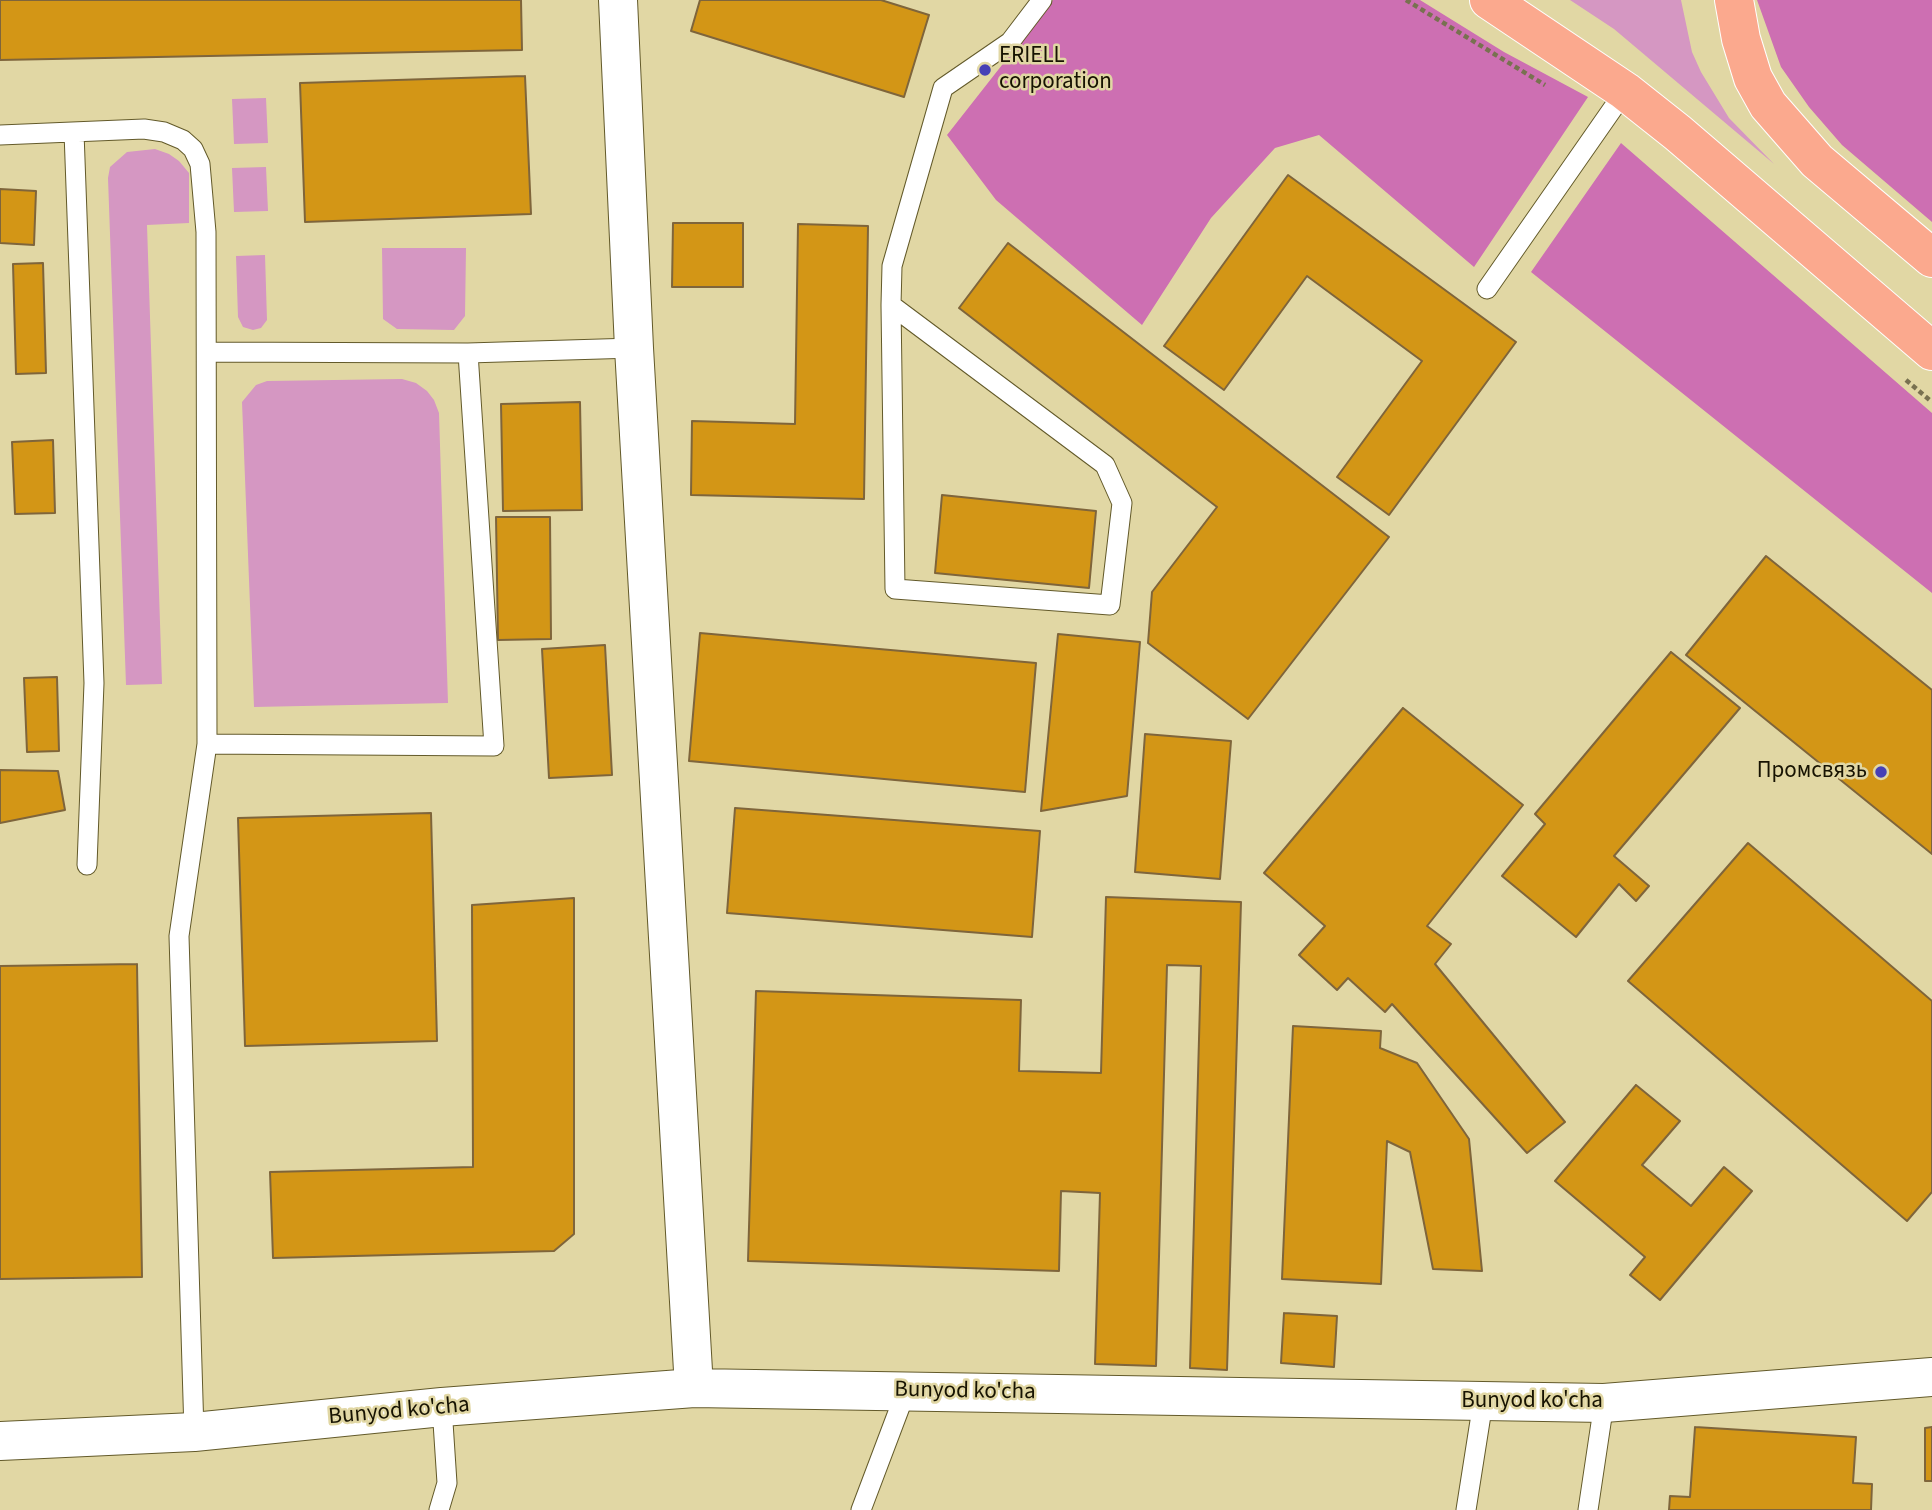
<!DOCTYPE html>
<meta charset="utf-8">
<style>
body{margin:0}
canvas{display:block;background:#e1d7a4}
</style>
<canvas width="1932" height="1510"></canvas>
<script>
const g = document.querySelector('canvas').getContext('2d');
g.lineJoin = 'round';
function fillPath(path, color) { g.fillStyle = color; g.fill(path, 'evenodd'); }
const shape = rows => new Path2D(rows.map(r => 'M' + r).join(''));
function stroke(path, color, width, dash) { g.strokeStyle = color; g.lineWidth = width; g.lineCap = dash ? 'butt' : 'round'; g.setLineDash(dash || []); g.stroke(path); }
function drawText(font, color, halo, rows, align = 'center') {
  g.font = font + ' "Source Sans 3",sans-serif'; g.lineWidth = 5; g.setLineDash([]); g.textBaseline = 'middle'; g.strokeStyle = halo; g.fillStyle = color; for (const [text, x, y, turn = 0] of rows) {
    g.save(); g.translate(x, y); g.rotate((+turn || 0) * Math.PI / 180); g.textAlign = isNaN(turn) ? turn : align; if (halo) g.strokeText(text, 0, 0); g.fillText(text, 0, 0); g.restore();
  }
}
const green = shape([
 [1570,0,1681,0,1692,52,1701,72,1729,118,1774,164,1614,29],
 [266,98,268,143,234,144,232,99],
 [155,149,169,154,179,161,189,173,189,223,147,225,162,684,126,685,108,178,110,167,127,152],
 [266,167,268,211,234,212,232,168],
 [382,248,466,248,465,316,454,330,397,329,383,319],
 [265,255,267,320,261,328,253,330,243,327,238,317,236,256],
 [402,379,416,383,427,391,434,400,439,413,448,703,254,707,242,402,256,385,267,381]
]);
const forest = shape([
 [1053,0,1420,0,1504,52,1588,97,1474,267,1319,135,1275,148,1211,218,1142,325,996,200,947,135],
 [1757,0,1932,0,1932,222,1842,145,1809,107,1781,67],
 [1621,143,1932,413,1932,593,1531,272]
]);
const building = shape([
 [0,0,521,0,522,50,0,60,0,0],
 [700,0,881,0,929,15,904,97,691,31,700,0],
 [525,76,531,214,305,222,300,83,525,76],
 [1288,175,1516,342,1389,515,1337,477,1422,361,1307,276,1224,390,1164,346,1288,175],
 [0,189,36,191,34,245,0,243,0,189],
 [673,223,743,223,743,287,672,287,673,223],
 [798,224,868,226,864,499,691,495,692,421,795,424,798,224],
 [1008,243,1389,537,1248,719,1148,643,1152,592,1217,507,959,308,1008,243],
 [43,263,46,373,16,374,13,264,43,263],
 [580,402,582,510,503,511,501,404,580,402],
 [53,440,55,513,15,514,12,442,53,440],
 [942,495,1096,511,1089,588,935,573,942,495],
 [496,517,550,517,551,639,498,640,496,517],
 [1766,556,1932,690,1932,854,1686,655,1766,556],
 [700,633,1036,663,1025,792,689,761,700,633],
 [1058,634,1140,642,1127,796,1041,811,1058,634],
 [605,645,612,775,549,778,542,649,605,645],
 [1671,652,1740,708,1614,856,1649,886,1636,901,1619,884,1576,937,1502,876,1545,824,1535,814,1671,652],
 [57,677,59,751,27,752,24,678,57,677],
 [1403,708,1523,805,1427,926,1451,944,1435,964,1565,1122,1527,1153,1392,1004,1385,1012,1348,978,1337,990,1299,955,1325,926,1264,873,1403,708],
 [1145,734,1231,741,1220,879,1135,872,1145,734],
 [0,770,58,771,65,810,0,823,0,770],
 [735,808,1040,831,1032,937,727,913,735,808],
 [431,813,437,1041,245,1046,238,818,431,813],
 [1748,843,1932,1001,1932,1192,1907,1221,1628,981,1748,843],
 [1106,897,1241,902,1227,1370,1190,1368,1201,966,1167,965,1156,1366,1095,1364,1100,1193,1061,1191,1059,1271,748,1261,756,991,1021,1000,1019,1071,1101,1073,1106,897],
 [574,898,574,1234,554,1251,273,1258,270,1172,473,1167,472,905,574,898],
 [137,964,142,1277,0,1279,0,966,137,964],
 [1293,1026,1381,1031,1380,1048,1417,1063,1469,1139,1482,1271,1433,1269,1410,1152,1387,1141,1381,1284,1282,1279,1293,1026],
 [1636,1085,1680,1121,1642,1165,1691,1206,1724,1167,1752,1191,1660,1300,1630,1275,1645,1257,1555,1181,1636,1085],
 [1284,1313,1337,1316,1334,1367,1281,1363,1284,1313],
 [1695,1427,1856,1437,1853,1483,1872,1484,1871,1510,1669,1510,1670,1496,1690,1497,1695,1427],
 [1932,1427,1932,1481,1925,1481,1925,1428,1932,1427]
]);
const path = shape([
 [1406,0,1545,85],
 [1906,380,1932,402]
]);
const service = shape([
 [74,132,94,683,87,865],
 [0,135,144,129,164,132,183,140,193,149,200,164,206,232,207,744,494,746,468,353,207,352],
 [1487,289,1625,91],
 [891,305,1105,465,1122,503,1110,605,895,589,891,305,892,266,943,88,1010,42,1042,0],
 [468,353,634,348],
 [194,1432,179,936,207,744],
 [439,1510,447,1483,442,1407],
 [861,1510,906,1391],
 [1466,1510,1483,1402],
 [1588,1510,1604,1403]
]);
const tertiary = shape([
 [618,0,634,348,694,1388],
 [0,1441,194,1432,442,1407,694,1388,1604,1403,1932,1377]
]);
const primary = shape([
 [1489,0,1625,91,1678,133,1932,351],
 [1734,0,1741,39,1753,78,1768,105,1817,161,1932,258]
]);
const markers = [
 [985,70,7,"#4640b6"],
 [1881,772,7,"#4640b6"]
];
const poiNames = [
 ["ERIELL",999,57],
 ["corporation",999,83],
 ["Промсвязь",1867,772,"right"]
];
const streetNames = [
 ["Bunyod ko'cha",965,1392,1],
 ["Bunyod ko'cha",1532,1402],
 ["Bunyod ko'cha",399,1412,-5]
];
fillPath(green, '#d597c2');
fillPath(forest, '#cd6fb2');
fillPath(building, '#d39616');
stroke(building, '#7f653b', 2);
stroke(service, '#635a2a', 21);
stroke(tertiary, '#635a2a', 40);
stroke(primary, '#fff', 40);
stroke(path, '#787150', 4.5, [5, 3.5]);
stroke(service, '#fff', 19);
stroke(tertiary, '#fff', 38);
stroke(primary, '#fba98e', 38);
for (const [x, y, r, color] of markers) { const dot = new Path2D(); dot.arc(x, y, r, 0, 2 * Math.PI); g.fillStyle = color; g.fill(dot); stroke(dot, '#e1d7a4', 2.5); }
drawText('23px', '#171302', '#e1d7a4', poiNames, 'left');
drawText('23px', '#171302', '#e1d7a4', streetNames);
</script>
